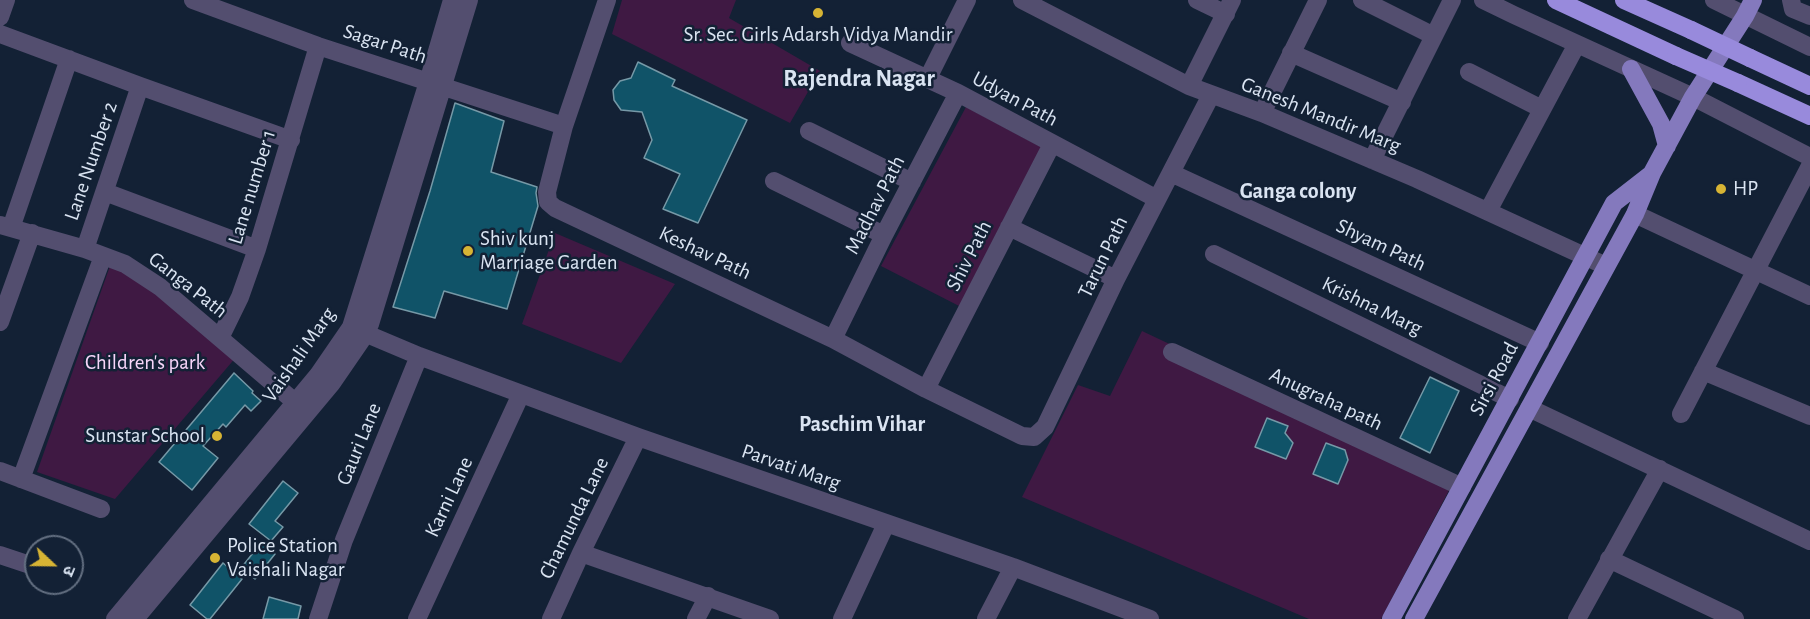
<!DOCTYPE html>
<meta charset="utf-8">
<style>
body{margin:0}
#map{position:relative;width:1810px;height:619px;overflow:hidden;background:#132135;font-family:"Alegreya Sans","Noto Sans Devanagari",sans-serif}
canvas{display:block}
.north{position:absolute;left:24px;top:535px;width:60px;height:60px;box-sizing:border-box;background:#132135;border:2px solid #636f81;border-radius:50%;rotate:112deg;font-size:16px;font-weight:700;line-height:24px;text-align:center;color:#dae4f2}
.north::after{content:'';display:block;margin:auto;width:21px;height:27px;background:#d7b434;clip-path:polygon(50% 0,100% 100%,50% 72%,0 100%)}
</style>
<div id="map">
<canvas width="1810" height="619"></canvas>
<div class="north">उ</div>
</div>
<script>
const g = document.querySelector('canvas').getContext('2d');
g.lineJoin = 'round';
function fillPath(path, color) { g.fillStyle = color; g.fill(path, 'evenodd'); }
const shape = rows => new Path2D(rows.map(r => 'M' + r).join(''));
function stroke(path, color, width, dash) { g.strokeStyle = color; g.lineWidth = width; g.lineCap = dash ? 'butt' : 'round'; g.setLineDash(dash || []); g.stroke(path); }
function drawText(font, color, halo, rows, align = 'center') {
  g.font = font + ' "Alegreya Sans",sans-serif'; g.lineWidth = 5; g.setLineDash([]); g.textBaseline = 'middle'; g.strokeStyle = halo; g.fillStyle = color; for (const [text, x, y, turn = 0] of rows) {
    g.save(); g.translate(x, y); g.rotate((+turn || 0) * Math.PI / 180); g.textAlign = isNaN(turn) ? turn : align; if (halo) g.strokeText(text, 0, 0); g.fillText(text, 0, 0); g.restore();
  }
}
const green = shape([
 [622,0,736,0,729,18,820,71,790,123,612,34],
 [966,107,1043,148,961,307,881,266],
 [555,233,675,284,621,363,522,324],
 [110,266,150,283,237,356,115,499,37,472],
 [1142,331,1455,479,1381,619,1309,619,1022,497,1078,385,1110,396]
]);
const building = shape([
 [638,62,675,80,672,86,747,120,698,223,663,209,680,174,644,158,652,140,642,112,621,110,614,100,613,90,620,81,631,78,638,62],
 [455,103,504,121,491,172,537,187,536,193,538,206,507,309,444,291,435,318,393,307,430,191,455,103],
 [234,373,253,391,252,393,261,401,251,411,245,405,226,427,223,424,203,446,218,458,192,490,159,462,234,373],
 [1430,377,1459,391,1430,453,1400,438,1430,377],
 [1267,418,1288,426,1285,433,1293,443,1286,459,1255,447,1267,418],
 [1326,443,1345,450,1348,460,1338,484,1313,474,1326,443],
 [283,481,298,493,275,521,283,527,271,541,249,524,283,481],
 [261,543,275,554,255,579,241,568,261,543],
 [223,563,242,579,210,619,207,619,190,605,223,563],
 [269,597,301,606,298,619,263,619,269,597]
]);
const minor = shape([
 [193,0,318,46,564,126],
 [607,0,564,126,547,192,548,202,555,208,833,339,926,389,1022,436,1034,437,1045,427,1116,279,1211,95],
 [1022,0,1189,86,1262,113,1417,179,1606,266],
 [1197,0,1226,14],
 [1362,0,1434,36],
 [1483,0,1514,15,1693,97,1810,157],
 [1714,0,1810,47],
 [1791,0,1793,9,1810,16],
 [0,17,6,0],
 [0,34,140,86,291,140],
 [850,43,958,93,1157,199],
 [1291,53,1402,102],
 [1469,72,1542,109],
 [928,78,967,0],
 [1189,86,1232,0],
 [1262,113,1318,0],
 [809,131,912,182],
 [1372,160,1452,0],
 [1171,173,1540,343],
 [774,181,884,235],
 [105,192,257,249],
 [1488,211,1577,44],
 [1635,214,1810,296],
 [0,225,85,249,125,264,160,287,295,402],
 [1009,227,1116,279],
 [11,228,69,59],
 [85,249,140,86],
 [1214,254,1510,399],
 [0,322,32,233],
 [220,338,240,297,257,249,318,46],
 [833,339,884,235,958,93],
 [1172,352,1462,487],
 [419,356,638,437,1013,567,1150,619],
 [1703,371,1810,416],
 [926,389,1052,144],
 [1529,408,1810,541],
 [1681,414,1810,166],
 [0,471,101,509],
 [21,479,103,256],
 [581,553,770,619],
 [0,555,36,567],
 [1609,559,1735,619],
 [115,619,318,375,351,327,428,82,452,0],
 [135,619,332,383,365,335,370,324,469,0],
 [318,619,344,540,419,356,355,329],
 [417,619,521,394],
 [551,619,581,553,638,437],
 [696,619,708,596],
 [842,619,886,524],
 [986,619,1013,567],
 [1577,619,1660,469]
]);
const major = shape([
 [1631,69,1661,124,1667,146],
 [1391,619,1614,203,1650,175],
 [1414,619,1635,214,1652,173,1693,97,1745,16,1753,0]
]);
const highway = shape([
 [1556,0,1676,56],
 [1624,0,1691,30],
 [1750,58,1810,86],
 [1738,83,1810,116]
]);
const highwayBridge = shape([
 [1691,30,1750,58],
 [1676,56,1738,83]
]);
const markers = [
 [818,13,6,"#d7b434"],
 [1721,189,6,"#d7b434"],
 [468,251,6,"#d7b434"],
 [217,436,6,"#d7b434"],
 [215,558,6,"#d7b434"]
];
const poiNames = [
 ["Sr. Sec. Girls Adarsh Vidya Mandir",818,35,"center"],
 ["HP",1733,189],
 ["Shiv kunj",480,239],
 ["Marriage Garden",480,263],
 ["Sunstar School",205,436,"right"],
 ["Police Station",227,546],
 ["Vaishali Nagar",227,570]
];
const streetNames = [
 ["Sagar Path",385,44,18],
 ["Udyan Path",1015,99,28],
 ["Ganesh Mandir Marg",1321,115,22],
 ["Lane Number 2",91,161,-71],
 ["Lane number 1",252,187,-73],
 ["Madhav Path",875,205,-63],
 ["Shyam Path",1381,245,25],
 ["Keshav Path",705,253,25],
 ["Shiv Path",969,256,-63],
 ["Tarun Path",1103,257,-64],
 ["Ganga Path",188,285,38],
 ["Krishna Marg",1372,306,26],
 ["Vaishali Marg",299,355,-55],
 ["Sirsi Road",1494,379,-62],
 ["Anugraha path",1326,399,25],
 ["Gauri Lane",359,444,-68],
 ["Parvati Marg",791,467,19],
 ["Karni Lane",449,497,-65],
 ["Chamunda Lane",574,518,-64]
];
const parkNames = [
 ["Children's park",145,363]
];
const neighbourhoodNames = [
 ["Ganga colony",1298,191],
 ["Paschim Vihar",862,424]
];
const quarterNames = [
 ["Rajendra Nagar",859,79]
];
fillPath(green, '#3f1943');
fillPath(building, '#105368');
stroke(building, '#7699a7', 1.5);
stroke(minor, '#534e6f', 18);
stroke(major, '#8479bd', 18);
stroke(highway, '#988adc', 18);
stroke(highwayBridge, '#988adc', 18);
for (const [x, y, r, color] of markers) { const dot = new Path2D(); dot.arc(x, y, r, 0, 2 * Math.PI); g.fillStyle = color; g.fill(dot); stroke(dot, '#132135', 2); }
drawText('21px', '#dae4f2', '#132135', poiNames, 'left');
drawText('21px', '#dae4f2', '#132135', streetNames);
drawText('21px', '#f7d5f9', '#132135', parkNames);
drawText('bold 22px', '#dae4f2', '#132135', neighbourhoodNames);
drawText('bold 24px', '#dae4f2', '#132135', quarterNames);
</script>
